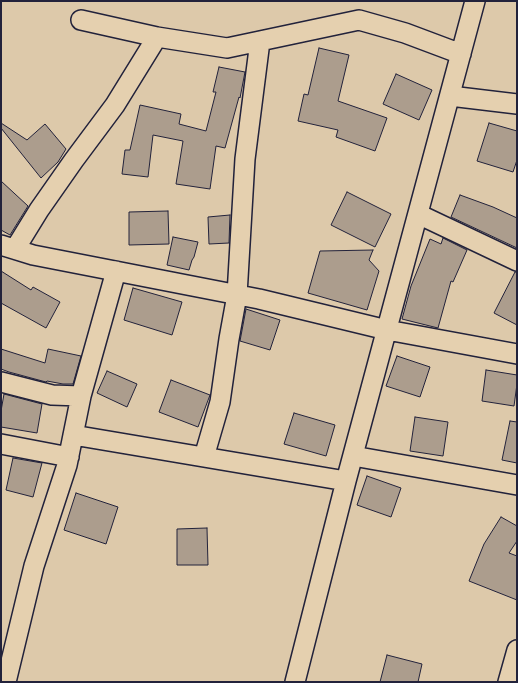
<!DOCTYPE html>
<style>
body{margin:0}
#map{position:relative;width:518px;height:683px;overflow:hidden;background:#ddc9aa;font-family:Caveat,sans-serif}
canvas{display:block}
.frame{position:absolute;inset:0;border:2px solid #22223b;pointer-events:none}
</style>
<div id="map">
<canvas width="518" height="683"></canvas>
<div class="frame"></div>
</div>
<script>
const g = document.querySelector('canvas').getContext('2d');
g.lineJoin = 'round';
function fillPath(path, color) { g.fillStyle = color; g.fill(path, 'evenodd'); }
const shape = rows => new Path2D(rows.map(r => 'M' + r).join(''));
function stroke(path, color, width, dash) { g.strokeStyle = color; g.lineWidth = width; g.lineCap = dash ? 'butt' : 'round'; g.setLineDash(dash || []); g.stroke(path); }
const building = shape([
 [319,48,349,55,338,101,387,118,375,151,336,137,338,130,298,121,304,94,308,95,319,48],
 [219,67,245,72,240,98,239,97,225,148,216,146,210,189,176,184,183,141,153,135,148,177,122,174,125,150,130,150,140,105,181,114,179,124,206,131,216,92,213,92,219,67],
 [396,74,432,90,419,120,383,104,396,74],
 [1,123,27,140,45,124,66,149,58,162,41,178,1,128,1,123],
 [489,123,517,131,517,160,513,172,477,161,489,123],
 [1,181,28,206,10,235,1,230,1,181],
 [347,192,391,214,375,247,331,225,347,192],
 [460,195,493,207,517,218,517,248,451,217,460,195],
 [168,211,169,244,129,245,129,212,168,211],
 [230,215,229,243,209,244,208,217,230,215],
 [173,237,198,242,194,257,192,260,189,270,167,265,173,237],
 [443,238,467,250,453,282,451,281,438,328,402,319,411,286,430,239,441,244,443,238],
 [373,250,369,260,379,271,367,310,308,293,320,251,373,250],
 [1,271,31,290,33,287,60,302,46,328,1,303,1,271],
 [515,272,517,272,517,325,494,313,515,272],
 [133,288,182,302,172,335,124,320,133,288],
 [246,309,280,320,270,350,240,341,246,309],
 [1,349,45,363,48,349,81,356,73,384,63,384,47,381,46,382,9,372,1,369,1,349],
 [397,356,430,367,420,397,386,386,397,356],
 [486,370,517,375,517,384,514,406,482,401,486,370],
 [107,371,137,384,127,407,97,393,107,371],
 [171,380,210,395,198,427,159,412,171,380],
 [4,394,42,404,37,433,1,427,1,411,4,394],
 [294,413,335,425,326,456,284,444,294,413],
 [415,417,448,422,443,456,410,451,415,417],
 [510,421,517,422,517,463,502,460,510,421],
 [13,458,42,463,33,497,6,490,13,458],
 [367,476,401,488,391,517,357,505,367,476],
 [76,493,118,507,106,544,64,530,76,493],
 [501,517,517,526,517,541,509,553,517,556,517,600,469,581,484,544,501,517],
 [207,528,208,565,177,565,177,529,207,528],
 [387,655,422,664,418,682,380,682,387,655]
]);
const minor = shape([
 [81,20,157,37,227,48,359,20,405,33,461,54],
 [450,96,517,104],
 [418,214,517,261],
 [1,245,33,255,259,299,387,330,517,354],
 [15,249,39,210,74,160,115,105,157,37],
 [1,382,52,395,81,396],
 [73,435,346,481],
 [1,444,69,457],
 [353,456,517,485],
 [204,457,220,402,229,339,237,295,245,159,260,41],
 [6,682,34,566,67,465,81,396,116,271],
 [295,682,346,481,475,1],
 [508,682,517,650]
]);
fillPath(building, '#ac9d8d');
stroke(building, '#22223b', 1);
stroke(minor, '#22223b', 22);
stroke(minor, '#e5d0af', 19);
</script>
